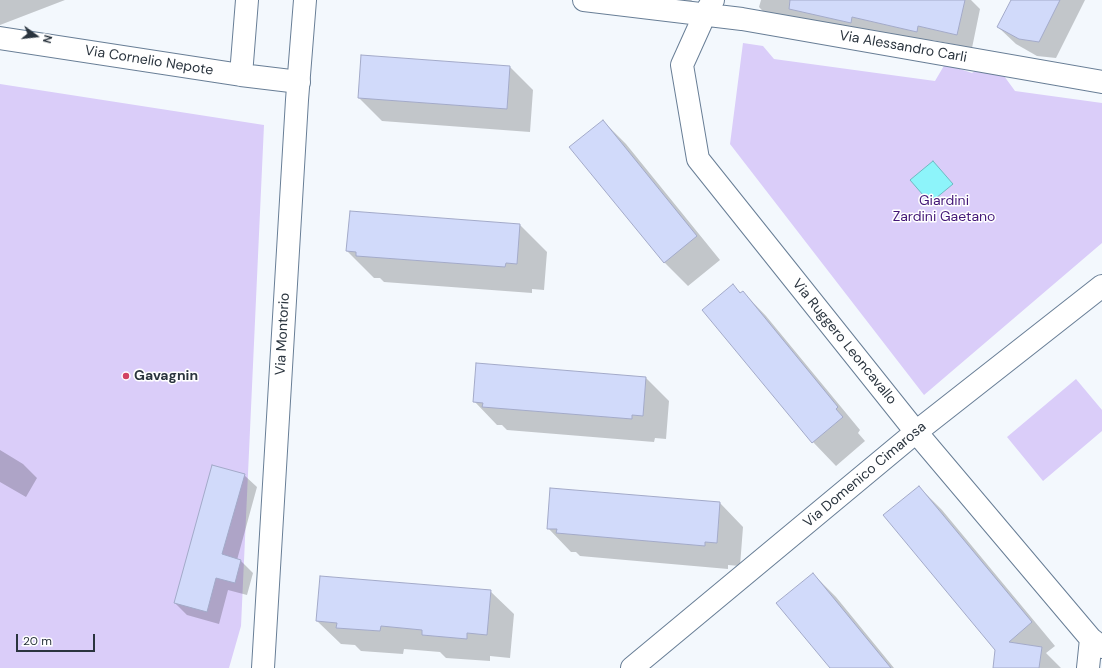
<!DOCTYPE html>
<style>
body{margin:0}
#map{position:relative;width:1102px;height:668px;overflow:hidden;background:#f3f8fd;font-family:"DM Sans",sans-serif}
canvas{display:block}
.north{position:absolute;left:16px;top:16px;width:40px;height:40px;-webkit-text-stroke:3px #fff;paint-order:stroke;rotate:105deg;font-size:11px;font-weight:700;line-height:16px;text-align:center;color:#2a343e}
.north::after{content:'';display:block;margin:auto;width:14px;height:18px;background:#2a343e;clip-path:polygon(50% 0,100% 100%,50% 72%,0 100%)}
.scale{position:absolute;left:16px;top:634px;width:79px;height:18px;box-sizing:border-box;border:2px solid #2a343e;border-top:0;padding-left:5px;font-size:12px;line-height:14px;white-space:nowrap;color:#2a343e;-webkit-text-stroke:3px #fff;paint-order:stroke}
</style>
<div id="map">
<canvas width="1102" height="668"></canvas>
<div class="north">N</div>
<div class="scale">20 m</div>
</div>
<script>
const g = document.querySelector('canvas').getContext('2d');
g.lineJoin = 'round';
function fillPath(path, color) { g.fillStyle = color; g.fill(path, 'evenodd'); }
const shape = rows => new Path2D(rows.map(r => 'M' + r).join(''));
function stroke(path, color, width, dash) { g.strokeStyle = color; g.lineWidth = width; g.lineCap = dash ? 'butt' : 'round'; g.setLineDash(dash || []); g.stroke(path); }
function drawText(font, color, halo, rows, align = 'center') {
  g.font = font + ' "DM Sans",sans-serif'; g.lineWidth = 3; g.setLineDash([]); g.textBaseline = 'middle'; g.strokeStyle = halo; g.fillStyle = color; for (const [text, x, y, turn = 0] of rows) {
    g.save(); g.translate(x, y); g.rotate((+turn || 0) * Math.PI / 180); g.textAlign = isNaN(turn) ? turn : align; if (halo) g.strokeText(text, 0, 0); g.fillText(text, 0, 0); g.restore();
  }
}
const green = shape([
 [743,43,763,46,774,59,935,81,945,64,972,73,981,67,999,69,1015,91,1102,103,1102,243,924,395,730,144],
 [0,84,264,125,241,626,229,668,0,668],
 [1076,379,1102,410,1102,431,1043,481,1007,437]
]);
const water = shape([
 [933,161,953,184,930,203,910,180,933,161]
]);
const shadow = shape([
 [0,0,65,0,0,25],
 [669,0,692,0,686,10],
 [761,0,971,0,980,9,972,48,932,40,931,45,773,22,759,7],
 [1012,0,1085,0,1056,58,1037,56,1016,44,998,27],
 [510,67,533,90,530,132,382,121,359,98],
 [603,121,626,144,720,260,688,286,665,263,571,147],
 [520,225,547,252,544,290,532,289,532,293,384,282,380,278,374,278,347,251],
 [733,286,741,293,743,292,766,316,860,430,858,433,865,441,836,466,813,442],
 [646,378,669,401,666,439,655,438,654,442,507,430,502,425,497,425,474,401],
 [0,450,23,464,37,478,26,497,0,482],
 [244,475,257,487,237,560,241,561,253,573,247,595,228,590,219,624,187,615,175,603],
 [919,487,942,510,1055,646,1046,653,1061,668,994,668,996,650],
 [720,503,743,527,740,566,728,565,728,569,580,556,576,552,571,552,548,528],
 [813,574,836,597,894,668,831,668],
 [490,591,514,614,510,658,490,656,490,661,446,658,440,652,404,649,403,654,361,651,355,645,341,644,317,621]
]);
const building = shape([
 [790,0,965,0,957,35,918,26,917,32,852,17,851,23,789,9,790,0],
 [1011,0,1060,0,1039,42,1019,39,997,27,1011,0],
 [361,55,510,66,507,109,358,98,361,55],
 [603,120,697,236,664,263,569,147,603,120],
 [350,211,520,224,517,264,506,263,505,267,356,256,356,252,346,251,350,211],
 [733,284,740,293,743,291,838,407,836,409,843,417,812,443,702,310,733,284],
 [476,363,646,377,643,416,632,415,632,419,482,407,483,403,473,402,476,363],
 [212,465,245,474,222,554,241,560,235,583,216,578,207,612,174,603,212,465],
 [919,486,1032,622,1009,642,1042,647,1039,668,993,668,995,650,883,515,919,486],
 [550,488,720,502,717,543,705,542,705,546,556,533,557,529,547,529,550,488],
 [813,573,891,668,830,668,776,603,813,573],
 [320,576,491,590,487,635,467,633,467,639,422,635,422,630,381,626,380,631,336,628,337,623,316,621,320,576]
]);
const minor = shape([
 [584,0,742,19,1102,82],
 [713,0,705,14,682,65,698,159,916,432,1091,639,1102,647],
 [0,38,241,75,299,82],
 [241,75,247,0],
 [632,668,916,432,1102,286],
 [1088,668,1091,639]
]);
const tertiary = shape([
 [263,668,297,100,305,0]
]);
const markers = [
 [126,376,4,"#d24362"]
];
const streetNames = [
 ["Via Alessandro Carli",903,47,10],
 ["Via Cornelio Nepote",149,61,9],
 ["Via Montorio",283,334,-87],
 ["Via Ruggero Leoncavallo",844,342,51],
 ["Via Domenico Cimarosa",865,475,-40]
];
const parkNames = [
 ["Giardini",944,201],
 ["Zardini Gaetano",944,217]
];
const poiNames = [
 ["Gavagnin",134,376]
];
fillPath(green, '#dacdf9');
fillPath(water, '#8df4fa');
stroke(water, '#6fbac2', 1);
fillPath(shadow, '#0003');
fillPath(building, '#d1dafa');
stroke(building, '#a3aac9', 1);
stroke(minor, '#687e96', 24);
stroke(tertiary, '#687e96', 24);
stroke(minor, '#fff', 22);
stroke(tertiary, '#fff', 22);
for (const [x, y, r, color] of markers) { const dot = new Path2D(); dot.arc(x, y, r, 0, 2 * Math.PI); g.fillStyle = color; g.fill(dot); stroke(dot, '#fff', 1.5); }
drawText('14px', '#2a343e', '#fff', streetNames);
drawText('14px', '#431777', '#fff', parkNames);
drawText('bold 14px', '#2a343e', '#fff', poiNames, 'left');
</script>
